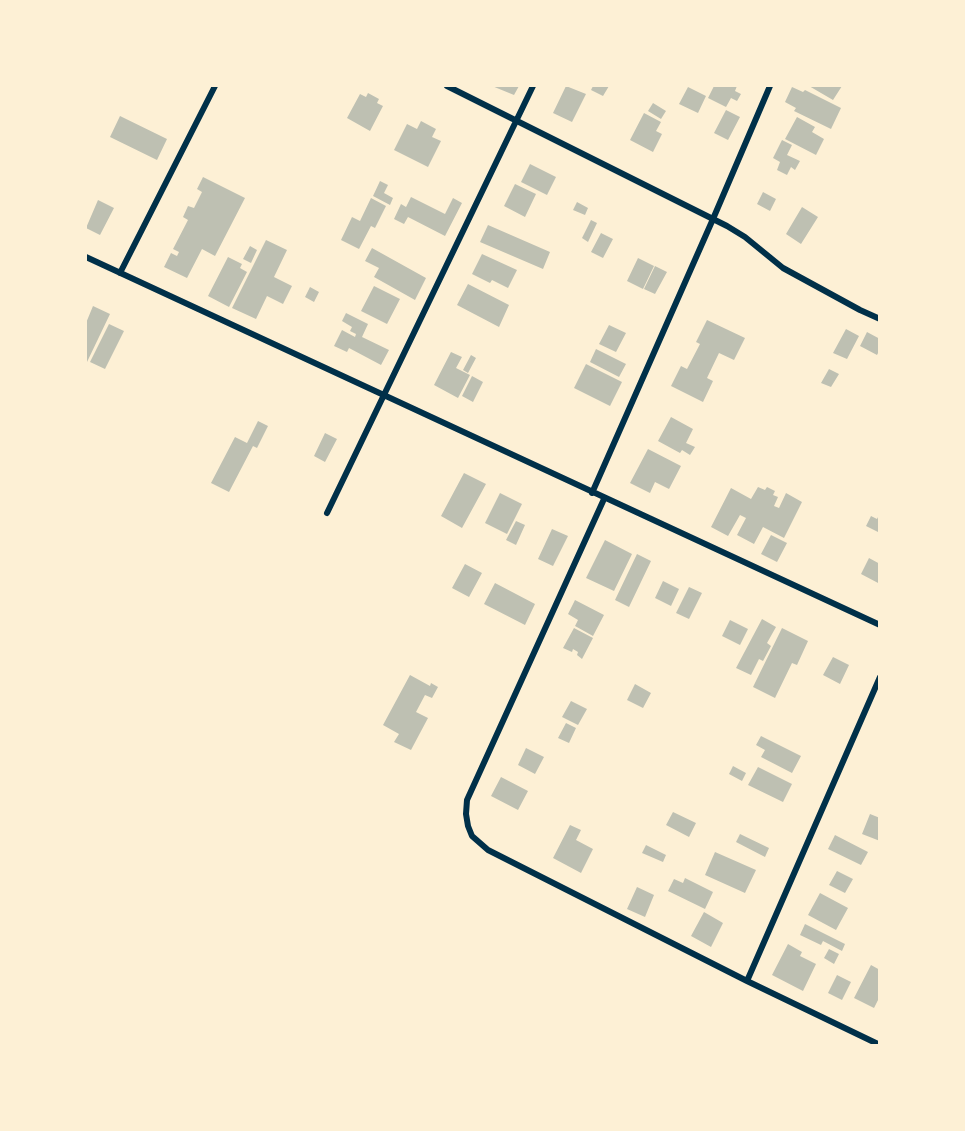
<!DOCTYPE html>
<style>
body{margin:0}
#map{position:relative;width:965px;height:1131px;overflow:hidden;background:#fdf0d5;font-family:Arial,sans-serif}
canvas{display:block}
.frame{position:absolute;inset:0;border:87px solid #fdf0d5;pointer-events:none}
</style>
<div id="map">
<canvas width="965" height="1131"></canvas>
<div class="frame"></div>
</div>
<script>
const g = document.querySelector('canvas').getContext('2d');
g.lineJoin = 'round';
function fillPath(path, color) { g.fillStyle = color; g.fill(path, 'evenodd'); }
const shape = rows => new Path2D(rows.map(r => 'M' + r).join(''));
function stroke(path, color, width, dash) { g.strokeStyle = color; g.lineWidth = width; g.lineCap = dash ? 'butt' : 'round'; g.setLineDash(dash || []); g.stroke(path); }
const building = shape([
 [492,86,519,86,514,95],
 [566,86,586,94,572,122,553,113],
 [593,86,609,86,603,96,591,90],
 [714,86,737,86,735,91,741,94,737,101,731,98,726,107,708,98],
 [809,86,842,86,833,100],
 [688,87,706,96,698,113,679,104],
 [792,87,803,92,805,90,841,108,831,129,794,111,796,108,785,102],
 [368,93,379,99,377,103,383,106,370,131,347,118,360,94,366,97],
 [653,103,666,111,661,119,648,111],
 [726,110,740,117,728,140,714,133],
 [644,113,661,122,656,131,662,134,653,152,630,140],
 [120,116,167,139,157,160,110,137],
 [797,117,815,127,812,132,824,139,816,155,785,139],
 [421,121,436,129,432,137,441,141,428,167,394,150,407,124,417,129],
 [782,140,792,145,787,155,800,161,795,170,791,167,787,175,777,170,780,162,773,158],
 [530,164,556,177,547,195,521,182],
 [203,177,245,198,215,256,202,249,187,278,164,267,171,253,177,256,179,252,173,249,188,220,183,217,188,206,194,208,202,192,197,189],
 [380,181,388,185,384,193,393,198,390,205,373,196],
 [515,184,536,194,525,217,504,206],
 [763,192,776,199,770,211,757,204],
 [411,197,445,214,453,198,462,203,445,236,408,217,404,224,394,219,401,204,406,207],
 [371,198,386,206,375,228,371,226,359,249,341,240,352,217,360,221],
 [98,200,114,208,100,235,86,228],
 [577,202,588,208,585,215,573,210],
 [802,207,818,217,801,244,786,234],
 [591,220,597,223,588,242,582,238],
 [488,225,550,252,543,269,480,242],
 [601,233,613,239,603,258,591,252],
 [266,240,287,250,274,277,292,286,283,304,267,296,256,319,232,308],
 [250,246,257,250,251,263,243,259],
 [372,248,426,278,415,300,374,277,379,268,365,261],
 [482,254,517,270,508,288,492,280,490,283,472,274],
 [228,257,242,264,240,268,247,272,229,307,208,296],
 [638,258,654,266,643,289,627,281],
 [655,266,667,272,655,294,644,289],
 [468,284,509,305,499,327,457,305],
 [374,286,400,299,387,324,361,311],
 [310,287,319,292,314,302,305,297],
 [93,306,110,314,87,362,86,361,86,323],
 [346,313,368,324,362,337,389,350,381,365,349,348,347,352,334,346,342,330,355,337,356,334,350,331,352,327,342,321],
 [707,320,745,338,734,360,719,353,707,378,713,381,703,402,671,386,681,366,687,369,700,344,696,342],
 [109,324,124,331,105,369,90,362],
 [609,325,626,333,616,352,599,344],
 [846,329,859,336,847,359,833,353],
 [867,332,880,339,880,349,877,355,860,346],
 [596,349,626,364,619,377,590,362],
 [451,352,462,357,456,368,470,375,458,398,434,385],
 [471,355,476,358,468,373,463,370],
 [586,364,622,382,610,406,574,388],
 [829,369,839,374,831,387,821,383],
 [472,376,483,382,473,402,462,396],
 [671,417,693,429,686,443,695,447,690,455,682,450,680,453,658,441],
 [258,421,268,426,257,448,253,446,229,492,211,483,235,437,247,443],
 [325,433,337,439,325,462,314,456],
 [648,449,681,466,669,489,655,482,650,493,630,483],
 [464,473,486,484,462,528,441,516],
 [758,487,765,490,767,487,775,491,773,495,778,497,774,506,779,508,786,493,802,502,784,538,763,527,754,544,737,535,746,518,740,515,728,536,711,527,731,488,751,499],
 [500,493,522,504,507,534,485,523],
 [880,513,880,533,866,526,871,516,877,519],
 [516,521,525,525,516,545,506,540],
 [552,529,568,536,553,566,538,559],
 [771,535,787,543,777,562,761,554],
 [605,540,632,554,614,591,586,578],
 [637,554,651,561,629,607,615,600],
 [869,558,880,564,880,584,861,574],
 [465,564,482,573,469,597,452,588],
 [663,581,679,589,671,606,655,598],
 [495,583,535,604,525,625,484,604],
 [689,587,702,593,689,619,676,613],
 [575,600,604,615,593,636,575,626,578,620,568,614],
 [762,619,776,627,767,643,771,646,763,661,759,659,751,675,736,668],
 [730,620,748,629,740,645,722,636],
 [574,628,593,638,582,659,577,655,578,652,573,649,572,652,563,648],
 [782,628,808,641,797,665,792,663,775,698,753,687],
 [833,657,849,665,840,684,823,675],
 [410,675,430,686,431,683,438,687,432,698,425,695,416,712,428,718,411,750,394,742,399,734,383,725],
 [635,684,651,693,643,708,627,700],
 [571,701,587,709,578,725,562,717],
 [566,723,576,728,569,743,558,738],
 [761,736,801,756,792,773,761,757,765,750,756,745],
 [526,748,544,757,535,774,518,765],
 [733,766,746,773,742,781,729,774],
 [758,767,792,784,783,802,748,785],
 [501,777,528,791,518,810,491,796],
 [673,812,696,823,689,837,666,825],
 [870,814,880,818,880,841,862,834],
 [570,825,581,830,576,840,593,849,581,873,553,858],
 [740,834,769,848,765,857,736,842],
 [835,835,868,852,861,865,828,849],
 [646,845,666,855,663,862,642,853],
 [715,852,756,870,745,893,705,875],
 [837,871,853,879,845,893,829,885],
 [685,878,713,892,705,909,668,891,674,879,683,883],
 [637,887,654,895,645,917,627,909],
 [820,893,848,908,836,930,808,915],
 [704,912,723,923,711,947,691,936],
 [805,924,845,944,842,951,823,941,821,945,800,935],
 [788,944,802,952,800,956,816,964,803,991,772,975],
 [829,949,839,954,834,964,824,958],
 [871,965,880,970,880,996,874,1008,854,998],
 [837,975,851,982,842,1000,828,993]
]);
const minor = shape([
 [447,86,727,226,745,237,783,268,860,310,880,319],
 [86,257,880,625],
 [120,273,215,86],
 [592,493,713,219,770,86],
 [604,499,467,800,466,814,468,826,472,836,488,850,747,981,880,1045],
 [327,513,533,86],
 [747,981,880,677]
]);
fillPath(building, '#bec0b2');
stroke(minor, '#003049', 6);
</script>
